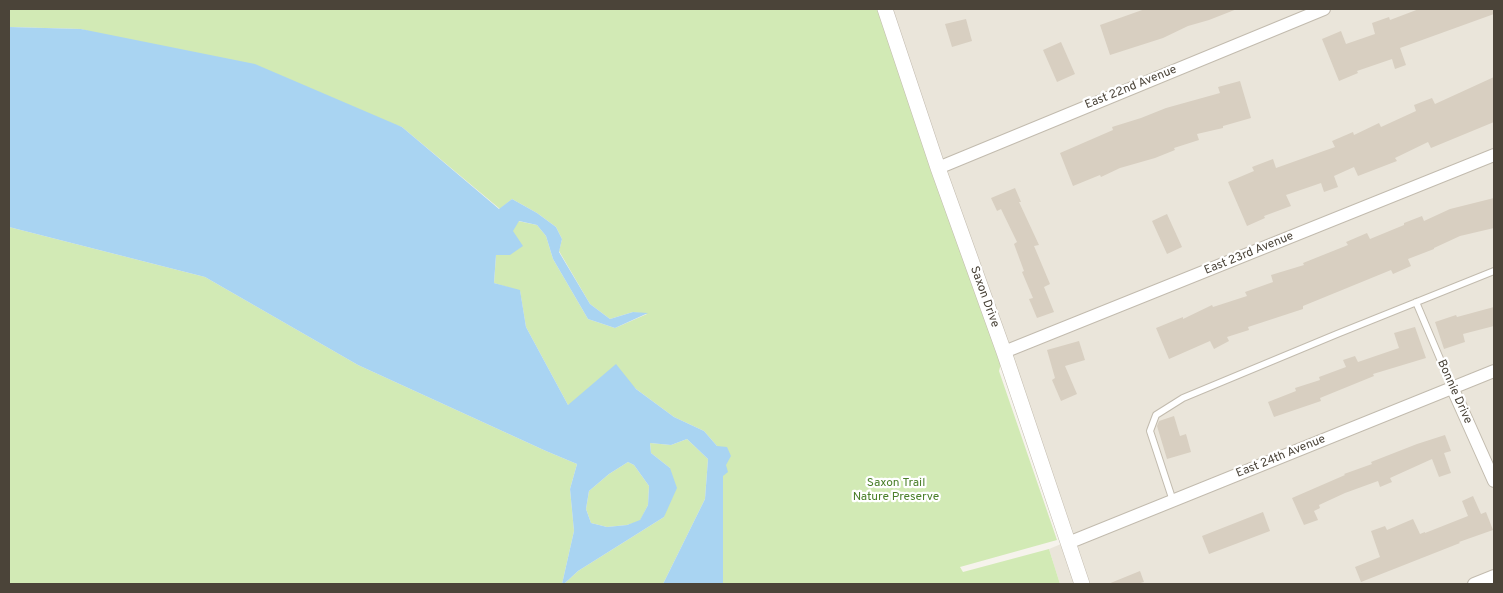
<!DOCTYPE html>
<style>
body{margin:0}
#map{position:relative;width:1503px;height:593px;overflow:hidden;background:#f6f3ec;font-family:Overpass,sans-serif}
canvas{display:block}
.frame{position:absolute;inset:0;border:10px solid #4b4439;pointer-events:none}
</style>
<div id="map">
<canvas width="1503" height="593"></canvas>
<div class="frame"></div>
</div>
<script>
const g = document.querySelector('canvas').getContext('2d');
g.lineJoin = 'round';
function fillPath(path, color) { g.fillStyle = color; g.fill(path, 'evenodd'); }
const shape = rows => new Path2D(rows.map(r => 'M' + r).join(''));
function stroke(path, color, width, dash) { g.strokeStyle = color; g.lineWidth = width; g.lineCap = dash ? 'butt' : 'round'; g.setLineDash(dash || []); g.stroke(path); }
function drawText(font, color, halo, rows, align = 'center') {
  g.font = font + ' Overpass,sans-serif'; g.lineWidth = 4.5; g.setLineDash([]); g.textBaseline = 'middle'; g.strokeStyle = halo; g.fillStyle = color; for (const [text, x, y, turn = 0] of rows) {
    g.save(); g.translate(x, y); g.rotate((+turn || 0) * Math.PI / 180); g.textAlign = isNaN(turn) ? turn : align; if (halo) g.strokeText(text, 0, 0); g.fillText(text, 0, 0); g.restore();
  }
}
const residential = shape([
 [885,9,1494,9,1494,584,1082,584],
 [1061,544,1075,584,1060,584,1049,549]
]);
const green = shape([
 [9,9,885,9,1004,352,999,371,1057,540,960,567,963,572,1049,549,1060,584,723,584,723,476,717,446,704,431,674,417,632,386,568,405,526,327,520,291,494,283,496,255,518,221,537,225,546,236,553,259,588,319,615,328,647,314,633,312,610,319,590,304,559,251,562,239,556,227,537,213,512,199,500,209,402,127,81,29,9,27],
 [9,227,205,277,358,365,546,451,577,464,570,489,574,531,562,584,9,584],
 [687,439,708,459,705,499,663,584,564,584,578,571,664,517,670,468,651,453,650,443,671,445],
 [628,462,634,465,649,486,648,505,640,521,627,525,607,527,591,523,586,509,589,491,609,474]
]);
const water = shape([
 [9,27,81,29,255,64,402,127,499,209,512,199,537,213,556,227,562,239,559,252,590,304,610,319,633,312,648,313,615,328,588,319,553,259,546,236,537,225,519,221,513,231,523,246,510,255,496,255,494,283,520,290,526,327,568,405,616,364,636,389,674,417,704,431,717,446,727,447,731,456,726,465,728,472,723,476,723,584,663,584,705,499,708,459,687,439,671,445,650,443,651,453,670,468,677,488,664,517,578,571,564,584,562,584,574,531,570,489,577,464,546,451,358,365,205,277,9,227],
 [628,462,634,465,649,486,648,505,640,520,627,525,607,527,591,523,586,509,589,491,609,474]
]);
const building = shape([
 [1145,9,1237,9,1209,20,1188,26,1163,38,1110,55,1100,25],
 [1419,9,1494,9,1494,14,1400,48,1406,65,1395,69,1392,59,1357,71,1358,73,1339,81,1322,39,1341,31,1346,44,1375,34,1372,23,1389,17,1390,20],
 [966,19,972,41,952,47,945,24],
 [1061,42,1075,74,1057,82,1043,50],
 [1494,77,1494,122,1431,148,1428,142,1395,158,1397,161,1358,176,1354,167,1334,176,1338,187,1324,192,1321,183,1286,195,1291,206,1264,216,1265,218,1247,226,1228,182,1254,171,1252,167,1273,159,1276,168,1335,147,1332,141,1353,132,1354,135,1379,123,1381,127,1416,111,1414,105,1432,98,1435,104],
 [1240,81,1251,118,1223,126,1223,128,1197,134,1199,140,1174,148,1175,150,1155,158,1120,168,1101,177,1100,175,1073,186,1060,153,1113,130,1112,127,1141,118,1166,108,1220,93,1218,87],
 [1015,188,1021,202,1019,202,1039,245,1034,246,1050,284,1044,287,1054,312,1037,318,1029,299,1033,298,1022,272,1024,271,1014,244,1017,242,1001,209,997,211,991,198],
 [1494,198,1494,228,1460,236,1434,248,1434,249,1408,259,1411,266,1393,274,1391,270,1303,306,1303,309,1248,327,1249,330,1227,337,1229,341,1214,349,1210,341,1169,359,1156,328,1183,317,1183,319,1212,305,1213,307,1247,296,1245,292,1273,282,1271,275,1304,265,1303,263,1348,245,1346,242,1367,233,1370,239,1404,225,1404,223,1422,216,1424,221,1450,209],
 [1167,214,1182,247,1167,254,1152,221],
 [1494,307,1494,326,1463,334,1465,342,1444,349,1435,322,1456,315,1457,317],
 [1415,327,1426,358,1373,374,1374,376,1320,398,1321,401,1274,417,1268,402,1296,391,1295,388,1320,380,1319,377,1346,367,1343,360,1355,356,1358,362,1399,348,1394,333],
 [1079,341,1085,360,1065,366,1077,394,1061,401,1052,380,1055,378,1047,350],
 [1174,416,1180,436,1186,434,1191,452,1167,459,1157,426,1159,421],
 [1445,435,1451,451,1444,453,1451,473,1439,477,1432,459,1390,478,1392,482,1380,487,1378,481,1345,493,1319,505,1320,508,1314,511,1318,520,1304,525,1292,498,1345,475,1344,474,1372,464,1371,462,1417,444],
 [1473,496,1481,514,1486,512,1493,530,1459,542,1460,543,1361,582,1355,567,1380,557,1371,531,1385,526,1387,530,1413,519,1420,534,1425,532,1425,533,1468,516,1462,501],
 [1263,512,1270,531,1209,554,1202,536],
 [1140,571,1144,582,1137,584,1108,584]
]);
const service = shape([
 [1416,302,1452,387],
 [1173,501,1150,431,1156,415,1183,398,1337,334,1494,271]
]);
const minor = shape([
 [938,168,1324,9],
 [1004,352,1494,155],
 [1452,387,1494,481],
 [1068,543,1494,371],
 [1474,584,1494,576]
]);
const tertiary = shape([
 [885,9,938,168,1004,352,1082,584]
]);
const streetNames = [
 ["East 22nd Avenue",1131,88,-22],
 ["East 23rd Avenue",1249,254,-22],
 ["Saxon Drive",984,297,70],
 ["Bonnie Drive",1454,392,66],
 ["East 24th Avenue",1281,457,-22]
];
const parkNames = [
 ["Saxon Trail",896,484],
 ["Nature Preserve",896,498]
];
fillPath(residential, '#eae5da');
fillPath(green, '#d2eab5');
fillPath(water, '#a9d4f2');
fillPath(building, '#d8cfc1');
stroke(service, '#c2bbae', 8);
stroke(minor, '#c2bbae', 14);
stroke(tertiary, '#c2bbae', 16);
stroke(service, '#fff', 6);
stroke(minor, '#fff', 12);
stroke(tertiary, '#fff', 15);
drawText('12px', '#4b4439', '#fff', streetNames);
drawText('12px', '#4a7f2a', '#fff', parkNames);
</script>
